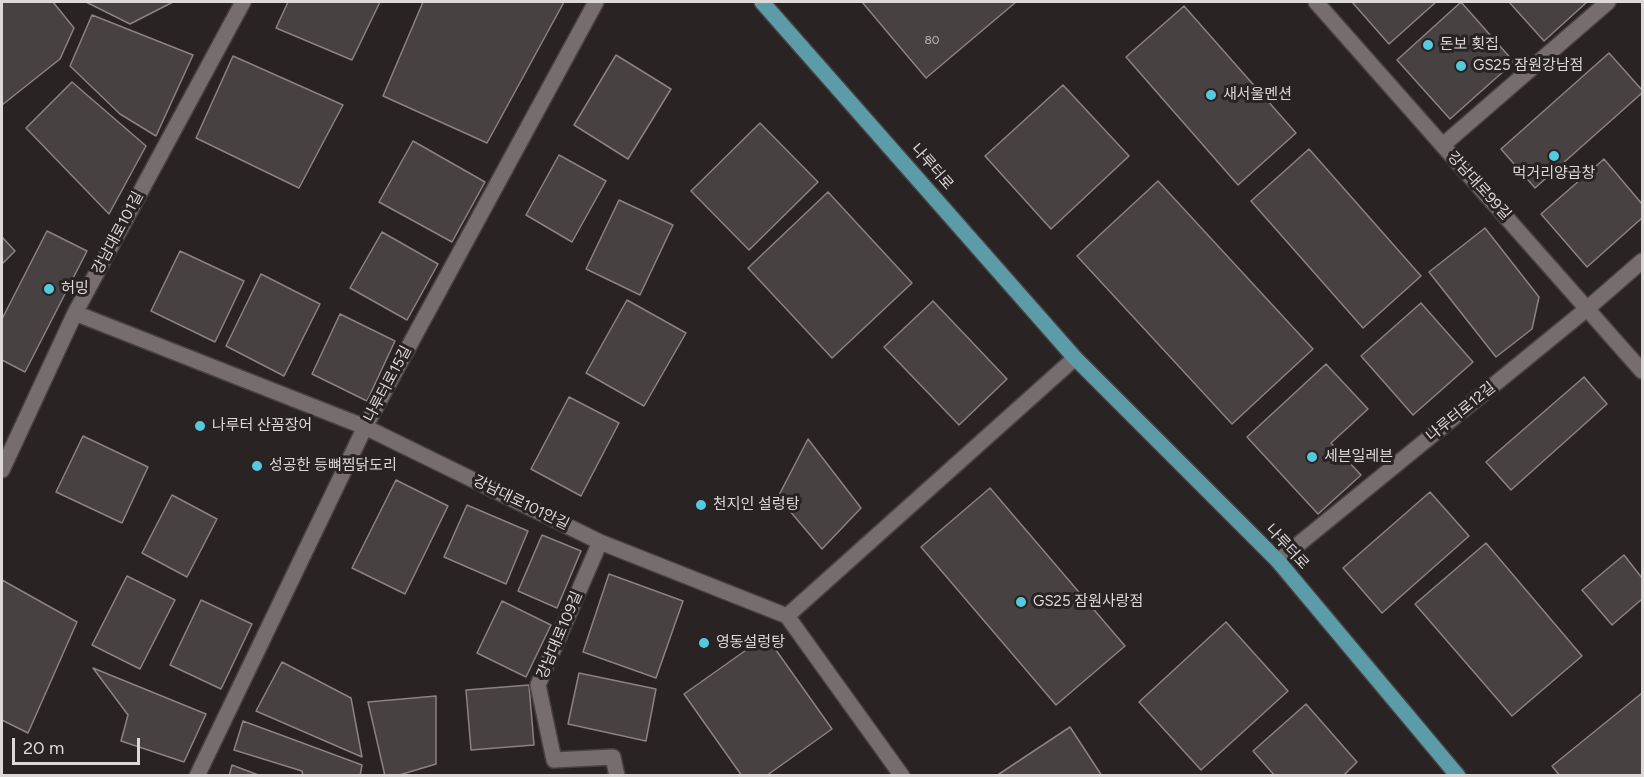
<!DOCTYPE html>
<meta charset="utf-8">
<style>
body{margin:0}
#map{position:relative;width:1644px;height:777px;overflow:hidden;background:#292323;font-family:Figtree,sans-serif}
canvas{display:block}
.frame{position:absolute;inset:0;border:3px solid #ddd9d9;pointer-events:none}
.scale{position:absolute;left:12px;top:738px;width:128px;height:27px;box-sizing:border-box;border:3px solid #ddd9d9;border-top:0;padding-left:8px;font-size:18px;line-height:21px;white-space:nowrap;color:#ddd9d9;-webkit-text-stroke:4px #292323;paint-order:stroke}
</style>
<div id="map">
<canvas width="1644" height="777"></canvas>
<div class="frame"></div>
<div class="scale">20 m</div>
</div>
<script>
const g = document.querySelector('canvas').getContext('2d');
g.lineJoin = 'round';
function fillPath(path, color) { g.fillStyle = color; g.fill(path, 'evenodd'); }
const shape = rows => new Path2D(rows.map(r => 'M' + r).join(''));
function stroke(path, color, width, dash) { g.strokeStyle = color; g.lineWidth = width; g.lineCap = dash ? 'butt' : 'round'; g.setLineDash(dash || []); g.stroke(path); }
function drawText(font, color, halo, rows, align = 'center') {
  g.font = font + ' Figtree,"Noto Sans KR",sans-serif'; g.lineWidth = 6; g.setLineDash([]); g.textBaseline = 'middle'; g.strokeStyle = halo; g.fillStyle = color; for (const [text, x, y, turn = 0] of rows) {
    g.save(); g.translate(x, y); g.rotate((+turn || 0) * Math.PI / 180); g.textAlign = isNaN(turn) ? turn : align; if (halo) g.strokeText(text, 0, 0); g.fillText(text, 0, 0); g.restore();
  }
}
const building = shape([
 [2,2,53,2,74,28,60,59,2,105,2,2],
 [86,2,173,2,130,24,86,2],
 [288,2,380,2,352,60,276,28,288,2],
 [423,2,564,2,487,143,383,96,423,2],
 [862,2,1016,2,926,78,862,2],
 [1352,2,1436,2,1389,44,1352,2],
 [1461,2,1514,62,1450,119,1397,60,1461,2],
 [1509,2,1587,2,1544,41,1509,2],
 [1184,6,1296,133,1238,185,1126,57,1184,6],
 [92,15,193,55,156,136,120,114,70,66,92,15],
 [1609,53,1642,90,1642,93,1535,188,1501,149,1609,53],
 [616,55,671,89,628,159,574,125,616,55],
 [233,56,343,105,299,188,196,138,233,56],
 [72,82,146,146,109,214,26,128,72,82],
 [1063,85,1129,156,1051,229,985,156,1063,85],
 [760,123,818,182,749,250,691,191,760,123],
 [413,141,485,182,452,242,379,202,413,141],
 [1309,149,1421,276,1363,328,1251,201,1309,149],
 [559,155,606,181,572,242,526,215,559,155],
 [1604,159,1642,204,1642,218,1587,267,1541,214,1604,159],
 [1158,181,1313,349,1232,424,1077,256,1158,181],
 [828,192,912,283,832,358,748,268,828,192],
 [619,200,673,225,640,295,586,269,619,200],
 [1485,228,1539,297,1532,329,1496,357,1429,272,1485,228],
 [47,231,87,251,25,372,2,360,2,319,47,231],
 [382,232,438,264,407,320,350,288,382,232],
 [2,237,15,251,2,264,2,237],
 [180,251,244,281,215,342,151,311,180,251],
 [261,274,320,304,284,376,226,346,261,274],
 [627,300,686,333,644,406,586,373,627,300],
 [933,301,1007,379,959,425,884,347,933,301],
 [1421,303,1473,362,1413,415,1361,356,1421,303],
 [340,314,395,341,367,401,312,374,340,314],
 [1326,364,1368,409,1331,443,1361,475,1318,514,1247,437,1326,364],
 [1584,377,1607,404,1511,490,1486,462,1584,377],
 [569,397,619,423,581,496,531,469,569,397],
 [83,436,148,467,122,523,56,492,83,436],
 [808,439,861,508,822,549,778,497,808,439],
 [396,480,448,506,405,594,352,568,396,480],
 [990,488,1125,646,1056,705,921,547,990,488],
 [1430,492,1469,536,1382,613,1343,568,1430,492],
 [172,495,217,519,187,577,142,553,172,495],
 [467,505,528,531,506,584,444,557,467,505],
 [542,535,581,551,557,608,518,591,542,535],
 [1486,543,1582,656,1512,716,1415,604,1486,543],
 [1624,555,1642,578,1642,599,1612,625,1582,590,1624,555],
 [609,574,683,601,656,678,583,652,609,574],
 [127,576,175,600,140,669,92,645,127,576],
 [2,580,77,622,28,733,2,720,2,580],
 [201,600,252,624,221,689,170,665,201,600],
 [502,601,551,625,526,677,477,653,502,601],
 [1226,622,1288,691,1201,770,1139,702,1226,622],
 [766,636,832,729,766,776,742,776,684,694,766,636],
 [282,662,351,698,362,757,256,711,282,662],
 [93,668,206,714,184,762,121,741,128,715,93,668],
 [579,673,656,689,646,741,568,724,579,673],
 [529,685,534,745,471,750,466,690,529,685],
 [1642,693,1642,776,1560,776,1552,766,1642,693],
 [436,696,436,764,396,776,385,776,368,702,436,696],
 [1306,704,1357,762,1343,776,1275,776,1253,751,1306,704],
 [243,721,362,765,360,776,303,776,302,771,234,750,243,721],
 [1070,727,1102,776,996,776,1070,727],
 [232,765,261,776,229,776,232,765]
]);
const minor = shape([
 [1316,2,1642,371],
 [1443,145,1608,2],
 [75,313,365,427,600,542,787,616,902,776],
 [2,470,75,313,243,2],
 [600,542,538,685,554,760,613,757,617,776],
 [1278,561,1588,308,1642,261],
 [787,616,1075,358],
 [197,776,365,427,596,2]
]);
const major = shape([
 [762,2,1075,358,1278,561,1458,776]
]);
const markers = [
 [1428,45,6,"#55cade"],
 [1461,66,6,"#55cade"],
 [1211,95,6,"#55cade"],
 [1554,156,6,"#55cade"],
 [49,289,6,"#55cade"],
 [200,426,6,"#55cade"],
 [1312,457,6,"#55cade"],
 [257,466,6,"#55cade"],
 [701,505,6,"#55cade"],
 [1021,602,6,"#55cade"],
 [704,643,6,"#55cade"]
];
const numberNames = [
 ["80",932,40]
];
const poiNames = [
 ["돈보 횟집",1440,45],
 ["GS25 잠원강남점",1473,66],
 ["새서울멘션",1223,95],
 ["먹거리양곱창",1554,174,"center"],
 ["허밍",61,289],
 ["나루터 산꼼장어",212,426],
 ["세븐일레븐",1324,457],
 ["성공한 등뼈찜닭도리",269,466],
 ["천지인 설렁탕",713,505],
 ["GS25 잠원사랑점",1033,602],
 ["영동설렁탕",716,643]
];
const streetNames = [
 ["나루터로",932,167,49],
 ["강남대로99길",1479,186,48],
 ["강남대로101길",118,233,-62],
 ["나루터로15길",388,384,-62],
 ["나루터로12길",1461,412,-39],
 ["강남대로101안길",521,503,26],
 ["나루터로",1287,547,47],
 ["강남대로109길",560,635,-67]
];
fillPath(building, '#484141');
stroke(building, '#8b8383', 1.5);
stroke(minor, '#474141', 18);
stroke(major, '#474141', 18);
stroke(minor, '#766e6e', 15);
stroke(major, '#5b9ca8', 15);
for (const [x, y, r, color] of markers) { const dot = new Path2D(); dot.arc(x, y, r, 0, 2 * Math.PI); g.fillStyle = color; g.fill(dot); stroke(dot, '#292323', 2); }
drawText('12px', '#b8b3b3', null, numberNames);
drawText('15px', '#ddd9d9', '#292323', poiNames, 'left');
drawText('15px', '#ddd9d9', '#292323', streetNames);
</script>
